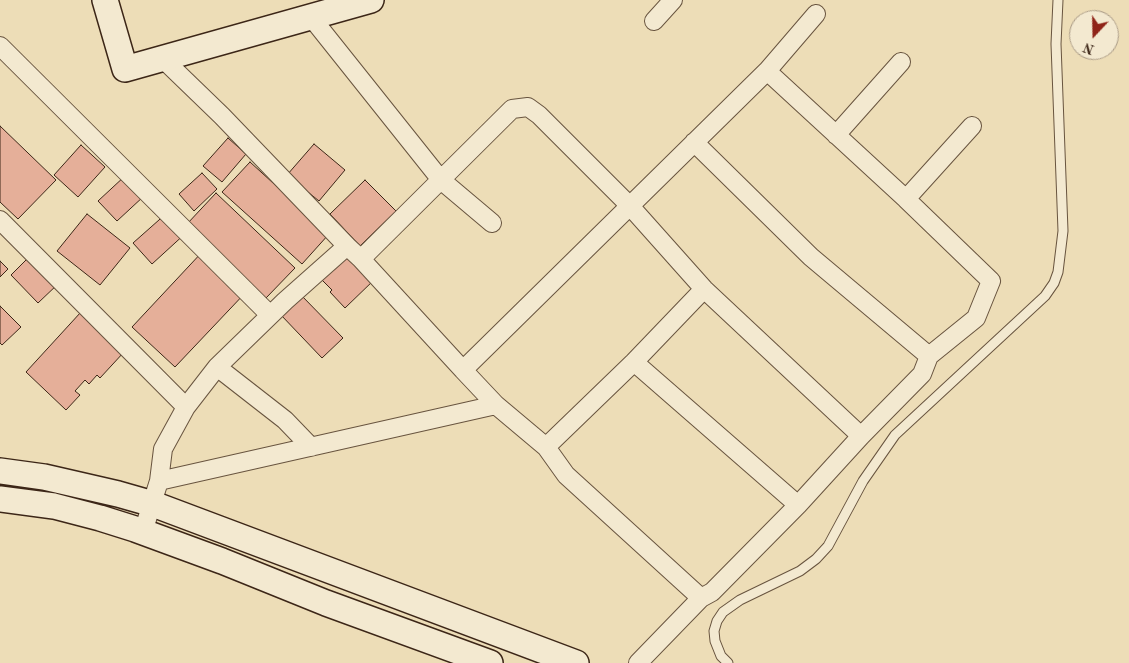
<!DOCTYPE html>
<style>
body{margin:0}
#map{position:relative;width:1129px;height:663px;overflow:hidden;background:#edddb7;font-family:"Old Standard TT",serif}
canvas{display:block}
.north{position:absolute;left:1069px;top:10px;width:50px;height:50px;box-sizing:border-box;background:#f3e9d0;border:1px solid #aa9b86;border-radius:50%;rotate:201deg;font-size:14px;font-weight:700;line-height:20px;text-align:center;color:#3c2617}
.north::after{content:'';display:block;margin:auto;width:18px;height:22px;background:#8f2418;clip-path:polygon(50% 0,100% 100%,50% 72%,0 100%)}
</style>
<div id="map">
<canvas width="1129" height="663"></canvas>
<div class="north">N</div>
</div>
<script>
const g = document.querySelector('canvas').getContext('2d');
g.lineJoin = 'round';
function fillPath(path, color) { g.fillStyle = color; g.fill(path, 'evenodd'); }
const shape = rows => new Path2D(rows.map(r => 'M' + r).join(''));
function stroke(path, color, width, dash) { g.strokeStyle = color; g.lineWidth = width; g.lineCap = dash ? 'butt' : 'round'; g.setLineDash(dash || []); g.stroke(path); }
const building = shape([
 [0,126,56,180,18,219,0,202,0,126],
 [228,138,246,154,222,182,203,166,228,138],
 [314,144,345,170,319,201,287,175,314,144],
 [81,145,105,167,78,197,54,175,81,145],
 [250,162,329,234,302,264,222,192,250,162],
 [202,173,217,189,194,211,179,194,202,173],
 [125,176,144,196,117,221,98,201,125,176],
 [365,180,396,211,360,246,330,214,365,180],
 [216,193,295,268,266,298,187,224,216,193],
 [168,212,187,232,152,264,133,243,168,212],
 [87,214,130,248,100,285,57,251,87,214],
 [204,250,247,291,175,367,132,327,204,250],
 [347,250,375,279,345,308,330,292,332,290,319,277,347,250],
 [32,254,59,283,38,303,11,275,32,254],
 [0,261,8,269,0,277,0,261],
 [300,294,343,338,322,358,280,314,300,294],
 [0,306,21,327,2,345,0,343,0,306],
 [81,312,124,352,100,378,97,375,89,384,85,380,75,391,80,395,66,410,26,372,81,312]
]);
const lane = shape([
 [728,663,721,656,715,641,714,631,717,621,723,612,740,600,800,571,816,559,828,546,863,481,895,435,1045,296,1054,283,1058,272,1063,231,1056,44,1058,0]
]);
const street = shape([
 [311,17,441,180,492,223],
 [654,21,673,0],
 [0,46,270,315],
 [767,71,816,14],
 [836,135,901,62],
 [694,142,811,257,929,356],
 [906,199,972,126],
 [0,220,186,407],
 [347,246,361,259,512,109,528,107,539,115,630,206,704,289,861,436],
 [361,259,463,370],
 [634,362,798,505],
 [217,367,285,420,311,447],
 [496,405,546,447,566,475,701,598],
 [546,447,634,362,704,289],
 [159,481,496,405,463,370,767,71,906,199,991,281,976,318,929,356,922,374,861,436,798,505,712,592,701,598,638,663],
 [143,532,159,481,163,449,186,407,217,367,285,301,347,246,222,116,162,58]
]);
const secondary = shape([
 [105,0,125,69,371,0],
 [0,471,44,477,118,494,153,504,576,663],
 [0,499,54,506,100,518,135,529,222,561,326,603,490,663]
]);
fillPath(building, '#e5af99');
stroke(building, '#3c2617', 1);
stroke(lane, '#68543f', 11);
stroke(street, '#68543f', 20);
stroke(secondary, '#3c2617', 28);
stroke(lane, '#f3e9d0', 9);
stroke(street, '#f3e9d0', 18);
stroke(secondary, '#f3e9d0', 25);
</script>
